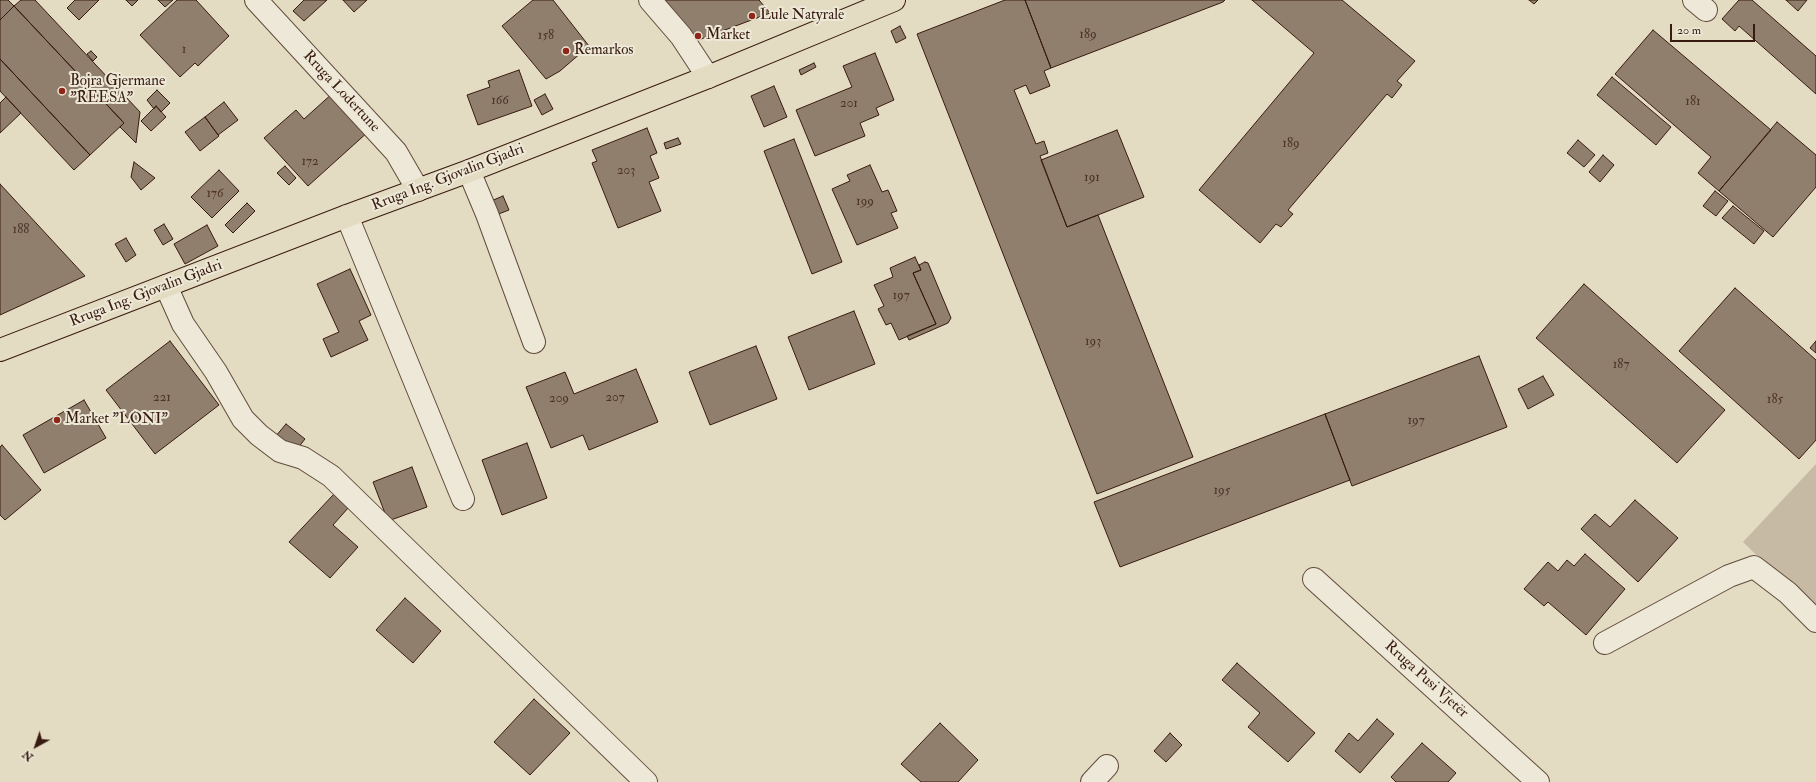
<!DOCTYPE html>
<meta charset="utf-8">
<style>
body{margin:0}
#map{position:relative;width:1816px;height:782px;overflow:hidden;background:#e3dbc2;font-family:"IM FELL Double Pica",serif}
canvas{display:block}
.north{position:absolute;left:16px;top:726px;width:40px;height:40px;-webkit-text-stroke:3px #ede8d7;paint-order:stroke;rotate:220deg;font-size:11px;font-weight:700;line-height:16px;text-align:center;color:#381b10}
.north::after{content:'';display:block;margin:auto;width:14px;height:18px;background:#381b10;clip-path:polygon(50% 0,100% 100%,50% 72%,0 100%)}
.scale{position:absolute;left:1670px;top:24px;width:85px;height:18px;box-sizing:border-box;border:2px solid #381b10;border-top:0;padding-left:5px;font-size:12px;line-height:14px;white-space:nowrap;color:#381b10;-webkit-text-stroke:3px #ede8d7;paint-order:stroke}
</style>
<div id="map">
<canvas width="1816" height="782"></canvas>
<div class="north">N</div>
<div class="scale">20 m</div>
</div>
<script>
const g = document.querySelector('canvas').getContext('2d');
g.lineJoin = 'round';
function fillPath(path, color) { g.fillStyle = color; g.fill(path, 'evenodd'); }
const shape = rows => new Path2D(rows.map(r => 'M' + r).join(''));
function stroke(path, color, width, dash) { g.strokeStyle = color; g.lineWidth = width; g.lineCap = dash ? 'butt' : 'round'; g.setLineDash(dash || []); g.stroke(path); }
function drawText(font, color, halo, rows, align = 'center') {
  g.font = font + ' "IM FELL Double Pica",serif'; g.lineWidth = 4; g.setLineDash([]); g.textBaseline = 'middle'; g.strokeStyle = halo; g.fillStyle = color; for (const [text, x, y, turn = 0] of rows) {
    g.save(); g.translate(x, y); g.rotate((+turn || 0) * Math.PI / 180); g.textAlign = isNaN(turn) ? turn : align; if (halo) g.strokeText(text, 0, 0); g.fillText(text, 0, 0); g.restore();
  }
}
const green = shape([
 [1816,464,1816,613,1743,542]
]);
const building = shape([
 [0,0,8,0,14,6,0,20,0,0],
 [21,0,35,0,140,112,136,143,120,127,124,123,14,6,21,0],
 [75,0,99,0,79,20,67,8,75,0],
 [126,0,138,0,132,6,126,0],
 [158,0,173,0,165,7,158,0],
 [177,0,196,0,229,36,198,66,195,63,180,77,140,35,177,0],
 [304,0,327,0,304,21,293,11,304,0],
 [343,0,367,0,354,12,343,0],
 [533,0,553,0,589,46,560,71,546,79,502,26,533,0],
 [664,0,759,0,770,13,693,42,664,0],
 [1005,0,1025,0,1051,68,1044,71,1050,86,1030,94,1026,85,1014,90,1036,144,1044,141,1048,153,1040,156,1067,227,1098,215,1193,457,1097,494,917,34,1005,0],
 [1025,0,1225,0,1223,2,1051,68,1025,0],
 [1252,0,1342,0,1415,61,1397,81,1402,85,1392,98,1387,94,1288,210,1293,214,1281,227,1276,224,1260,243,1199,190,1314,53,1252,0],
 [1529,0,1538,0,1534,4,1529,0],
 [1739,0,1752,0,1816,56,1816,94,1739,26,1735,31,1722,19,1739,0],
 [1786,0,1807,0,1798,11,1786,0],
 [14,6,124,123,90,155,0,59,0,20,14,6],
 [900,26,906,38,896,43,891,31,900,26],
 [1653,30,1771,130,1719,191,1698,173,1711,157,1615,74,1653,30],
 [91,51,97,57,93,61,87,54,91,51],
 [875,53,894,100,876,108,879,115,860,123,865,136,815,156,796,110,852,87,843,66,875,53],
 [0,59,90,155,74,170,0,91,0,59],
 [814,63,816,67,801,75,799,70,814,63],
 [519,70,532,106,478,125,467,95,490,87,488,81,519,70],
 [1612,77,1671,127,1656,145,1597,95,1612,77],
 [774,86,787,117,764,127,751,96,774,86],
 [157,90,170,103,161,112,156,106,154,109,147,100,157,90],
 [334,92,369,131,308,186,264,138,296,110,304,119,334,92],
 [545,94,553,109,542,115,534,100,545,94],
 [6,97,21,113,0,133,0,103,6,97],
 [224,102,238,120,218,135,205,117,224,102],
 [156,106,166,117,151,131,141,121,156,106],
 [205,117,219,136,200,151,185,132,205,117],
 [1777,122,1816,155,1816,187,1773,237,1719,191,1777,122],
 [647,128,657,153,650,156,659,178,649,182,661,211,618,228,592,163,597,161,592,150,647,128],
 [1117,130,1144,197,1067,227,1041,160,1117,130],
 [678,138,681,144,666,149,664,143,678,138],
 [794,139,842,262,812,274,764,151,794,139],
 [1578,140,1595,155,1584,167,1567,153,1578,140],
 [1603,155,1614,165,1600,182,1589,172,1603,155],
 [134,162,155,178,141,190,131,177,134,162],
 [870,165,882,192,888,190,897,211,891,213,898,228,857,245,832,189,850,181,847,175,870,165],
 [285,166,296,178,289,185,277,173,285,166],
 [219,170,239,191,212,218,191,197,219,170],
 [0,184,85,276,0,315,0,184],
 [1715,191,1728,201,1716,216,1703,206,1715,191],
 [503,196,509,210,496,215,491,201,503,196],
 [247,203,255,211,233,233,225,225,247,203],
 [1733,206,1764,231,1754,244,1722,218,1733,206],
 [164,224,173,239,163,245,154,230,164,224],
 [207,225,218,246,185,264,174,244,207,225],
 [126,238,136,255,126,262,115,244,126,238],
 [915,257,921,270,913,273,936,324,899,340,891,323,886,325,878,309,884,306,874,285,893,277,890,268,915,257],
 [925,262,928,263,951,318,948,323,909,340,907,336,936,324,913,273,921,270,919,265,925,262],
 [350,269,371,315,359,321,368,340,331,357,323,339,339,332,317,284,350,269],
 [1584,284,1725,410,1677,463,1536,338,1584,284],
 [1735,288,1816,360,1816,440,1799,459,1679,351,1735,288],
 [854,311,875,364,809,390,788,337,854,311],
 [170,341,219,405,155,454,106,390,170,341],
 [1816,341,1816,353,1810,348,1816,341],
 [756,346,777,399,710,425,689,372,756,346],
 [1479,356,1507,427,1352,486,1325,414,1479,356],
 [636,369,658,422,589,450,583,435,551,448,526,387,565,372,574,394,636,369],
 [1543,376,1554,395,1528,409,1518,389,1543,376],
 [84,400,106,438,44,473,23,435,84,400],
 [1325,414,1350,480,1120,567,1094,502,1325,414],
 [286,424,305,439,294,453,275,437,286,424],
 [527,443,547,498,502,515,482,460,527,443],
 [2,445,41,490,5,520,0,515,0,447,2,445],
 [412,467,427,507,388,521,373,482,412,467],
 [334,494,349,507,333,525,358,547,330,578,289,542,334,494],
 [1635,500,1678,538,1638,582,1581,529,1595,514,1610,527,1635,500],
 [1585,554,1625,589,1586,635,1548,602,1544,606,1524,589,1548,562,1558,571,1567,560,1574,566,1585,554],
 [405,598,441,631,413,663,376,630,405,598],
 [1237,663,1315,733,1288,762,1248,727,1260,713,1222,680,1237,663],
 [534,699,570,733,530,775,494,742,534,699],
 [1377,719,1394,734,1360,773,1335,751,1349,733,1358,741,1377,719],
 [940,723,978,760,958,782,921,782,901,764,940,723],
 [1170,733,1182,745,1166,762,1154,751,1170,733],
 [1422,743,1456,773,1448,782,1396,782,1391,777,1422,743]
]);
const minor = shape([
 [256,0,396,152,418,190],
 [650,0,681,36,708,77],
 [1694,0,1706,10],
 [469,171,487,214,534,342],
 [347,216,463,499],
 [166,286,183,324,216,372,243,419,259,435,280,451,303,458,331,476,646,782],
 [1314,579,1538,782],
 [1605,643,1729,576,1754,567,1788,593,1816,621],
 [1092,782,1107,766]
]);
const major = shape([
 [0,350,347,216,469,171,708,77,894,0]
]);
const markers = [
 [752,16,4,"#8f2418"],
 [698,36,4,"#8f2418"],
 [566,51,4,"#8f2418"],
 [62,91,4,"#8f2418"],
 [57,420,4,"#8f2418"]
];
const numberNames = [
 ["189",1088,35],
 ["158",546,36],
 ["1",184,50],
 ["166",500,101],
 ["181",1693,102],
 ["201",849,104],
 ["189",1291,144],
 ["172",310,162],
 ["203",626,171],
 ["191",1092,178],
 ["176",215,194],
 ["199",865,202],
 ["188",21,230],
 ["197",901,296],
 ["193",1093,342],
 ["187",1621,365],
 ["221",162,398],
 ["207",615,398],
 ["209",559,399],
 ["185",1775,400],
 ["197",1416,421],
 ["195",1222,491]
];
const poiNames = [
 ["Lule Natyrale",760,16],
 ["Market",706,36],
 ["Remarkos",574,51],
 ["Bojra Gjermane",70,82],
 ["\"REESA\"",70,99],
 ["Market \"LONI\"",65,420]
];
const streetNames = [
 ["Rruga Lodertune",341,92,47],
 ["Rruga Ing. Gjovalin Gjadri",448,178,-21],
 ["Rruga Ing. Gjovalin Gjadri",146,294,-21],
 ["Rruga Pusi Vjetër",1426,680,42]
];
fillPath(green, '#c6baa4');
fillPath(building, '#917f6d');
stroke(building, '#381b10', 1);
stroke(minor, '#634b3c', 24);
stroke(major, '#381b10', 24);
stroke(minor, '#ede8d7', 22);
stroke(major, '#e3dbc2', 22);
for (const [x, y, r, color] of markers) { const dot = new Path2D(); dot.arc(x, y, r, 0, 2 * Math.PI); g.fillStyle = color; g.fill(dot); stroke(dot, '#ede8d7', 1.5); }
drawText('13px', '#4e3427', null, numberNames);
drawText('15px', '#381b10', '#ede8d7', poiNames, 'left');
drawText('15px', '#381b10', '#ede8d7', streetNames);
</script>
